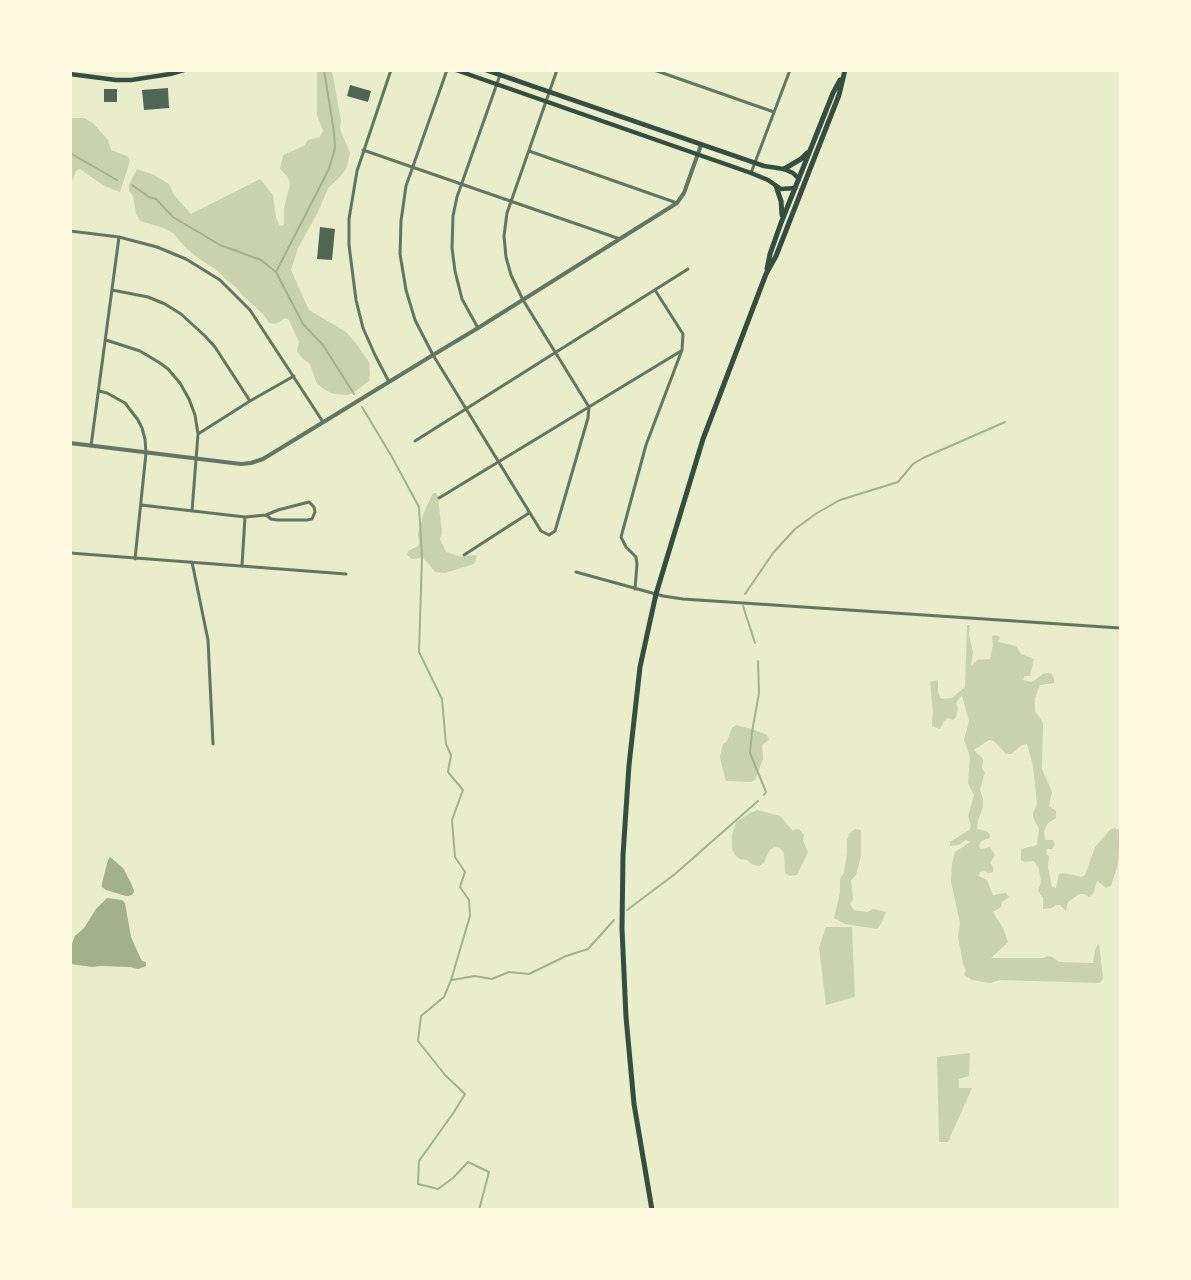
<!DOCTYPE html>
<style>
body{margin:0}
#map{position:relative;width:1191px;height:1280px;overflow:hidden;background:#e9edc9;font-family:"Varela Round",sans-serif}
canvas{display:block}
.frame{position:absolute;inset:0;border:72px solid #fefae0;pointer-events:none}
</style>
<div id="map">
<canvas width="1191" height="1280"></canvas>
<div class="frame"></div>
</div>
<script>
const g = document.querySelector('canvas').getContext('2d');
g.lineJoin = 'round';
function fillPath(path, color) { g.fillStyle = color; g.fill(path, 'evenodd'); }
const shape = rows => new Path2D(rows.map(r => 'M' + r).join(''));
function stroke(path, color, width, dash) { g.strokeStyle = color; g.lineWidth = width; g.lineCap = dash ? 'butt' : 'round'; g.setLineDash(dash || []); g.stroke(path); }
const green = shape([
 [317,71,332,71,341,121,340,129,350,153,347,167,341,176,328,188,318,212,298,248,291,270,309,310,346,332,355,342,369,362,370,373,369,381,353,393,347,395,334,394,325,390,317,384,310,364,302,358,297,351,299,342,289,320,285,318,276,324,269,323,263,314,243,296,236,287,226,280,218,271,198,258,185,247,173,233,164,228,140,221,136,214,133,196,129,191,129,185,137,169,154,175,169,184,174,195,191,214,260,179,273,195,276,218,280,226,284,225,284,208,290,184,288,177,280,169,283,155,304,146,308,140,320,137,323,131,317,115],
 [70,118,84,118,93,123,108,140,111,150,127,156,130,161,120,192,104,186,80,169,76,171,72,181,71,180],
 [433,493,436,493,438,497,442,533,440,539,446,552,462,557,474,555,477,556,474,564,445,573,435,572,424,559,421,558,412,559,407,555,408,551,418,546,419,543,418,534,424,512],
 [967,625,970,625,969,635,973,652,971,666,977,660,990,659,993,645,992,636,996,635,1000,637,998,642,1016,646,1021,654,1034,659,1030,676,1025,676,1023,680,1032,682,1043,674,1047,673,1052,674,1054,679,1054,683,1040,685,1035,698,1035,711,1043,723,1042,769,1052,792,1049,806,1056,811,1056,818,1048,823,1044,831,1045,840,1053,840,1055,845,1052,849,1047,849,1046,853,1049,857,1048,867,1052,887,1056,888,1059,874,1064,873,1081,877,1085,875,1095,847,1110,830,1114,828,1120,830,1118,864,1111,886,1106,888,1097,881,1094,892,1090,897,1084,894,1079,894,1068,902,1066,911,1060,905,1056,905,1052,908,1043,909,1043,898,1038,891,1041,882,1039,869,1034,861,1025,862,1021,860,1021,850,1025,848,1037,845,1039,829,1033,817,1033,813,1037,804,1033,766,1027,744,1022,745,1011,754,1006,754,994,741,989,740,974,750,983,759,982,769,985,772,980,790,983,799,983,807,978,820,977,829,986,831,990,834,990,838,981,841,979,846,981,849,990,847,995,855,990,863,993,867,993,872,988,873,985,871,980,872,979,876,987,880,993,895,1006,893,1009,897,1002,902,1001,907,993,912,1003,928,1008,942,991,958,1043,958,1047,956,1052,957,1059,962,1093,963,1095,950,1099,943,1103,979,1100,983,1000,980,990,983,972,980,964,975,966,971,963,963,958,937,960,923,951,882,952,864,955,852,970,842,966,840,959,845,950,846,950,842,966,832,970,829,971,825,968,816,974,795,968,783,970,756,964,740,969,721,962,696,960,697,956,703,958,708,956,717,953,720,948,718,944,721,940,729,932,726,933,712,930,682,938,680,938,693,941,699,952,698,965,687],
 [736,725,755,730,767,735,769,740,762,745,763,759,755,780,751,782,726,781,722,766,720,757,722,748,723,744,727,741,732,728],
 [757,810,780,816,792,830,799,829,804,835,803,841,808,852,797,875,790,876,785,873,784,853,780,848,774,847,769,851,764,863,759,866,751,864,747,860,740,859,735,855,732,849,732,835,736,822,750,813],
 [855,829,861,830,861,856,856,875,851,880,853,899,850,904,854,910,860,911,867,912,873,909,886,912,881,924,877,929,845,924,834,918,840,892,840,878,844,873,847,853,847,840,849,834],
 [826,927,852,927,855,997,826,1005,819,948],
 [970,1053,969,1076,959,1079,959,1088,972,1088,948,1142,939,1142,937,1057]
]);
const water = shape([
 [110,857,123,868,131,883,134,891,133,894,129,896,126,896,106,890,102,887,102,883,108,860],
 [107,898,122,900,125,903,131,937,140,957,142,961,146,962,146,966,138,969,130,967,100,966,92,967,71,964,71,946,75,936,84,928,96,909]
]);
const stream = shape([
 [70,153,117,180],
 [132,185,149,197,156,199,173,217,220,245,261,260,276,272,303,324,323,345,354,394],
 [276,272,329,169,335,148,334,132,324,70],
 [362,407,392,457,419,507,422,556,419,652,442,699,446,744,451,755,448,772,463,790,452,820,455,857,465,872,460,887,469,900,470,916,451,980,444,997,421,1016,418,1041,445,1075,465,1094,454,1112,419,1161,418,1184,438,1189,453,1178,468,1162,489,1172,479,1210],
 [745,594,773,553,795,529,817,513,840,500,898,482,913,464,923,458,1005,422],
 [743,606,755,643],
 [758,661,759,693,752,732,750,753,766,792,764,795],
 [627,910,675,874,758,801],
 [452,980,475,976,492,979,509,972,529,974,566,956,588,949,614,920]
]);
const building = shape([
 [350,85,371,91,368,102,347,96],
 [168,88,169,108,144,110,142,90],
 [104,89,117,89,117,102,104,102],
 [320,227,335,229,332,260,317,259]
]);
const minor = shape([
 [447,70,406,186,401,221,400,254,406,290,415,320,433,355,541,531,549,535,555,531,588,418,589,407,523,300,511,275,506,257,504,236,507,213,557,70],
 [654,70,774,112],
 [363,150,620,239],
 [529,151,677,203],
 [751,173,790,70],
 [70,231,119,237,157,247,186,259,220,280,250,310,323,422],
 [112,290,148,297,165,304,181,314,205,336,215,347,250,401],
 [478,328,462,299,455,271,452,248,453,216,457,197,500,75],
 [106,340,140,351,160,363,168,369,180,383,189,399,195,415,198,434,192,511],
 [389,382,375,355,363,328,356,300,349,245,349,219,357,171,391,70],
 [99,391,107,393,125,403,138,420,142,428,145,439,146,453,135,559],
 [198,434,250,401,294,376],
 [415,441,688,269],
 [91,446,119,237],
 [439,498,681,351],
 [141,505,245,517,266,515,278,510,309,502,314,507,315,512,312,519,307,520,277,520,271,519,266,515],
 [70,553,346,574],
 [464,555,529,513],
 [192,562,208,640,213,744],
 [242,565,245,517],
 [576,572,663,596,683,599,1120,628],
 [635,589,637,564,636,557,626,547,621,537,646,445,682,350,683,334,655,290]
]);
const tertiary = shape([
 [70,443,241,464,251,463,263,459,433,355,478,328,677,203,684,193,701,145]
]);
const secondary = shape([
 [456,70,751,173,768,180,781,189,795,188],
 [486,70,764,166,784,169,793,173,799,179],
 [70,74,116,80,131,80,170,74,184,70]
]);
const trunk = shape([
 [784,169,801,159,807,153],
 [776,186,781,201,782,215],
 [767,269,770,254,781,223,833,93,840,80],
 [652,1210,634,1104,626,1017,622,929,623,855,629,765,640,667,656,594,703,439,766,274,776,256,839,95,845,70]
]);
fillPath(green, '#cad2ad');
fillPath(water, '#a3b18a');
stroke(stream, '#a3b18a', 2);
fillPath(building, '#4f6655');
stroke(minor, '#617663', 3);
stroke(tertiary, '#617663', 4);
stroke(secondary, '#344e41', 4.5);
stroke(trunk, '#344e41', 5);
</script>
